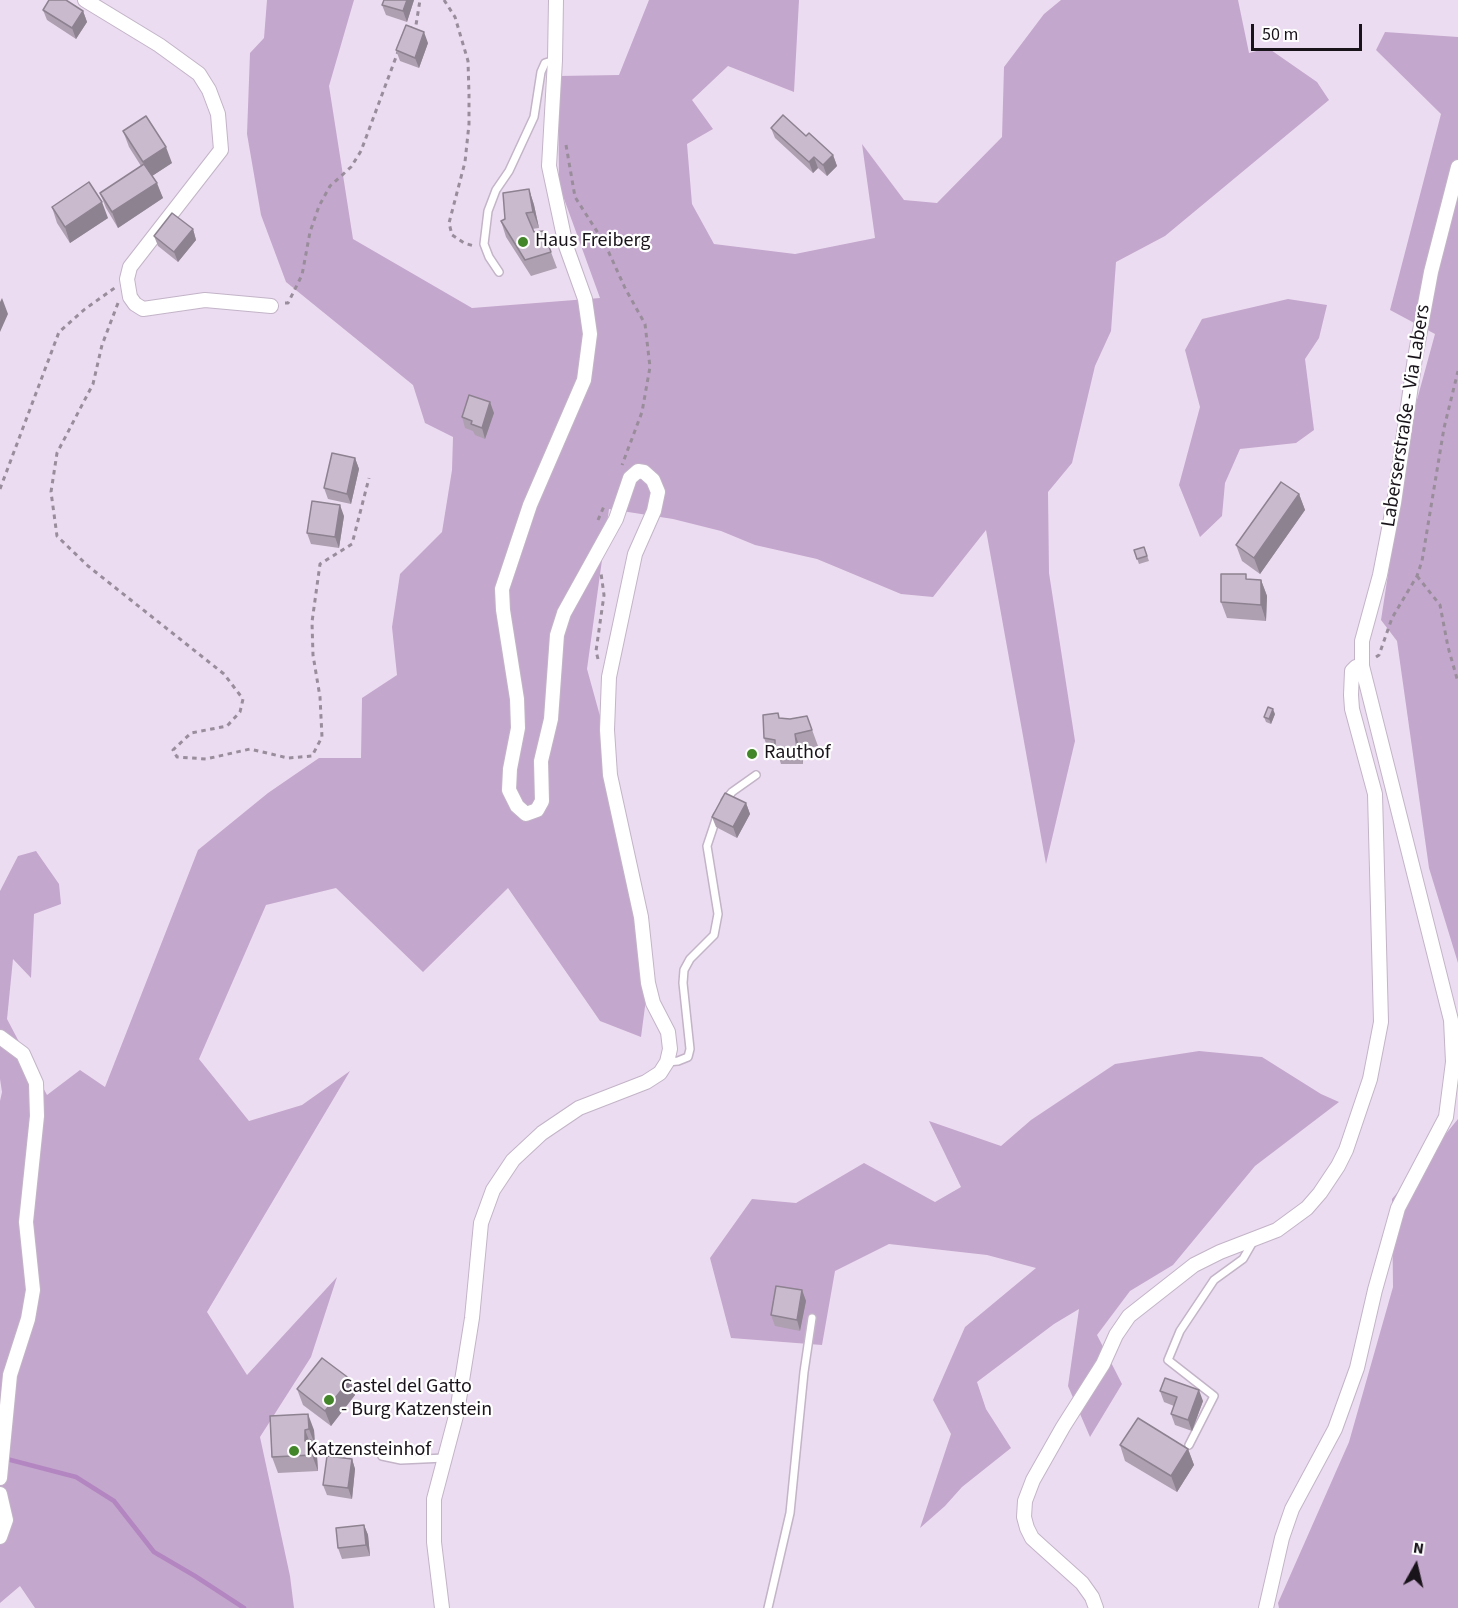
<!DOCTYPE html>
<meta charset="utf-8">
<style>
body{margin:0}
#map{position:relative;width:1458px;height:1608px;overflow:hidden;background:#ecdcf1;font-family:"Source Sans 3",sans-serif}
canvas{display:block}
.north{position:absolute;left:1386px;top:1536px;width:60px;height:60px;-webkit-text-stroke:4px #fff;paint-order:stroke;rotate:8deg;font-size:16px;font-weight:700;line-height:24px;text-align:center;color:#19131a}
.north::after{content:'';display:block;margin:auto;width:21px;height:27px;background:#19131a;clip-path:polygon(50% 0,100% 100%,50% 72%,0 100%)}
.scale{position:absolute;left:1251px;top:24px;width:111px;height:27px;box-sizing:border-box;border:3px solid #19131a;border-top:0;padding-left:8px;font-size:18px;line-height:21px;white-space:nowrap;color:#19131a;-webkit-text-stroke:4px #fff;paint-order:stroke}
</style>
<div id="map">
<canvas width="1458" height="1608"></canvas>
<div class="north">N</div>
<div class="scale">50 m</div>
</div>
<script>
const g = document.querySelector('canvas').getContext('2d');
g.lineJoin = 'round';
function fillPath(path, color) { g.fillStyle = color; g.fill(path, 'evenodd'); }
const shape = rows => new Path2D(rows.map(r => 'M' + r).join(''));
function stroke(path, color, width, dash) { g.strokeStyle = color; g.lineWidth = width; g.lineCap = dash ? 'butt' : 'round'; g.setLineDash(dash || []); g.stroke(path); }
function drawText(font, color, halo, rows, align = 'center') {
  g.font = font + ' "Source Sans 3",sans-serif'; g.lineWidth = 4.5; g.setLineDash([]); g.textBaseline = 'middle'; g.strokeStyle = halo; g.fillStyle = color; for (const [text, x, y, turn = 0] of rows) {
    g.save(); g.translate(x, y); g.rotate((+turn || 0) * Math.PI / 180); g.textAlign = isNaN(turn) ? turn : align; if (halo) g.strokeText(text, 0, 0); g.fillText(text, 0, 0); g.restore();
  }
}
const green = shape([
 [267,0,354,0,329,86,353,239,472,308,600,298,559,185,558,76,619,75,649,0,799,0,794,92,728,66,692,100,713,129,687,144,692,204,714,244,795,254,875,238,862,144,904,200,937,203,1002,137,1004,67,1044,14,1061,0,1238,0,1249,53,1268,48,1317,82,1329,100,1165,236,1116,262,1111,331,1095,366,1072,463,1048,492,1049,573,1075,741,1046,864,986,530,933,597,901,594,817,559,755,545,721,531,673,519,609,509,587,669,608,745,646,999,641,1037,600,1021,508,888,423,972,336,888,266,905,199,1059,249,1121,302,1105,350,1071,207,1312,247,1375,337,1277,311,1357,260,1437,290,1576,294,1608,35,1608,20,1586,0,1603,0,1101,2,1092,0,1079,0,891,18,856,36,851,59,884,61,904,34,914,31,978,13,959,7,1019,47,1095,80,1070,105,1087,198,850,268,793,319,758,361,758,362,698,397,675,392,627,400,574,442,532,452,470,453,437,425,423,413,385,286,282,261,215,247,134,250,53,264,38],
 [1385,32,1458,37,1458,963,1429,868,1397,641,1381,620,1412,418,1435,334,1390,310,1441,114,1376,50],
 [1288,299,1327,305,1319,338,1305,359,1314,430,1296,443,1240,449,1225,483,1222,516,1200,537,1179,485,1200,407,1185,350,1202,319],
 [1199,1051,1262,1057,1321,1094,1339,1102,1255,1166,1173,1265,1130,1291,1097,1335,1122,1384,1090,1437,1068,1386,1079,1309,1054,1324,977,1382,986,1409,1011,1448,962,1487,945,1506,920,1528,951,1434,933,1400,965,1327,1036,1268,987,1255,889,1244,835,1271,822,1345,731,1338,710,1258,752,1199,796,1203,864,1163,935,1202,961,1187,929,1121,1001,1146,1031,1120,1115,1064],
 [1458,1119,1458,1608,1279,1608,1278,1603,1349,1442,1393,1287,1392,1199]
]);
const stream = shape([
 [3,1458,76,1477,114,1501,154,1552,195,1576,244,1608]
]);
const path = shape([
 [444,0,455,17,468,61,469,94,469,124,465,162,449,223,452,235,464,243,474,246],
 [409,30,416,25,420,0],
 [566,145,575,197,605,244,625,288,645,324,650,367,642,412,622,465],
 [118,303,102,345,93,384,57,453,51,492,57,536,88,566,224,674,243,699,240,712,227,726,191,733,173,750,177,757,206,759,250,749,288,758,312,756,322,737,320,697,313,655,312,622,320,564,352,544,369,478],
 [285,303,288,303,302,275,310,232,319,206,330,186,351,167,361,151,399,49],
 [0,489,59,332,85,309,116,287],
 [598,520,605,504],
 [1417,576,1440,605,1448,647,1458,682],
 [1376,657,1379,655,1392,618,1417,576,1422,561,1444,428,1458,371],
 [598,659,596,651,604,595,601,573]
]);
const lane = shape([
 [499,272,489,257,484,244,488,211,496,190,509,171,534,117,541,72,545,63,555,60],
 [725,801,732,792,756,775],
 [667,1062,678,1061,688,1057,690,1049,683,983,684,970,690,959,714,935,718,914,707,846,717,816],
 [1189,1445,1214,1396,1168,1360,1180,1331,1214,1280,1243,1259,1254,1240],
 [382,1456,401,1460,445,1458],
 [768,1608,790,1513,804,1372,812,1318]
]);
const street = shape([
 [85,0,159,45,199,74,209,90,218,114,221,150,130,267,127,279,130,297,135,304,143,309,205,300,271,306],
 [0,1037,23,1054,36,1083,37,1116,26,1222,33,1290,28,1319,10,1375,0,1478],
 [0,1494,6,1520,0,1537],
 [442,1608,434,1542,434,1499,457,1412,472,1318,481,1223,493,1190,513,1160,542,1133,579,1108,646,1082,660,1073,667,1062,670,1049,668,1032,653,1003,648,983,641,917,610,775,607,730,609,677,635,554,654,511,658,492,653,480,644,472,638,471,630,478,616,519,564,613,557,635,551,719,541,761,542,801,537,810,526,814,517,806,509,790,510,769,518,728,517,699,503,610,502,589,530,505,584,380,590,334,585,299,566,246,549,166,555,60,556,0],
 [1096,1608,1092,1597,1082,1583,1043,1548,1032,1538,1027,1528,1024,1517,1025,1501,1033,1480,1063,1427,1103,1364,1116,1335,1129,1316,1194,1265,1220,1252,1277,1230,1307,1208,1320,1193,1338,1166,1346,1150,1370,1079,1381,1022,1375,794,1352,709,1351,695,1352,671,1356,667,1362,666],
 [1266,1608,1282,1538,1292,1509,1335,1429,1357,1368,1375,1290,1398,1208,1446,1117,1453,1062,1451,1020,1362,666,1362,641,1380,575,1394,503,1415,358,1431,272,1458,167]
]);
const wall = shape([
 [414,0,407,22,386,15,382,5],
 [43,10,83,11,87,22,76,39,47,20],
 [428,43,419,68,400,61,396,50],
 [771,128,806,136,833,155,837,166,827,176,818,168,813,173,775,138],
 [123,131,172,163,152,176,163,198,118,228,106,208,100,193,141,166,129,147],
 [529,189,534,205,539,228,532,229,534,232,543,231,557,268,531,276,506,237,501,221,505,219],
 [52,207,108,218,70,243,57,223],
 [193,229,196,240,178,262,158,246,154,236],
 [494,413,485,439,475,435,473,431,465,428,462,417],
 [355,458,359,469,351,504,328,499,324,488],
 [1299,494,1305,510,1260,574,1242,561,1236,545],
 [344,516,339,548,311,544,307,533],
 [1144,547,1149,561,1139,564,1134,550],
 [1248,579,1261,580,1267,596,1266,621,1227,618,1221,602],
 [1275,714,1271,724,1266,722,1264,717],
 [807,716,818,746,801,750,803,764,781,764,778,755,770,754,764,738,780,718,790,719],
 [746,803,750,814,737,838,716,827,712,817],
 [802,1290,806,1301,800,1331,775,1326,771,1315],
 [350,1379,355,1395,331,1426,303,1405,297,1389],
 [1160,1391,1203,1401,1192,1431,1175,1425,1171,1414,1174,1406,1164,1402],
 [270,1416,314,1430,315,1445,313,1445,317,1456,318,1471,278,1473,272,1457],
 [1120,1445,1188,1449,1194,1465,1177,1492,1125,1461],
 [352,1459,355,1469,352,1499,327,1495,323,1485],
 [364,1525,368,1535,370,1556,342,1559,338,1548]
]);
const shadedWall = shape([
 [407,0,414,0,407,22,403,11],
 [83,11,87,22,76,39,72,28],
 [424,32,428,43,419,68,415,58],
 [166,147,172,163,149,178,143,162],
 [833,155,837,166,827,176,823,165],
 [814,157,818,168,813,173,809,162],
 [157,183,163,198,118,228,112,212],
 [529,189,534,205,539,228,533,212],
 [102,202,108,218,70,243,65,227],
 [193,229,196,240,178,262,174,252],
 [2,298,8,314,0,332,0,302],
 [490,402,494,413,485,439,482,428],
 [355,458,359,469,351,504,347,494],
 [1299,494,1305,510,1260,574,1254,558],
 [340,505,344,516,339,548,335,537],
 [1261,580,1267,596,1266,621,1261,605],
 [1273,709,1275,714,1271,724,1269,719],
 [795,734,801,750,803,764,797,748],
 [746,803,750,814,737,838,733,827],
 [802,1290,806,1301,800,1331,797,1320],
 [350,1379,355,1395,331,1426,325,1411],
 [1199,1390,1203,1401,1192,1431,1188,1420],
 [308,1414,314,1430,315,1445,309,1429],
 [305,1430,311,1445,311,1457,305,1441],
 [311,1440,317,1456,318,1471,312,1455],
 [1188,1449,1194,1465,1177,1492,1171,1476],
 [352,1459,355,1469,352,1499,348,1488],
 [364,1525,368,1535,370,1556,366,1545]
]);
const building = shape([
 [49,0,66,0,83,11,72,28,43,10,49,0],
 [384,0,407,0,403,11,382,5,384,0],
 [406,25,424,32,415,58,396,50,406,25],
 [783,115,806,136,809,133,833,155,823,165,814,157,809,162,771,128,783,115],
 [146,116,166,147,143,162,123,131,146,116],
 [144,164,157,183,112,212,100,193,144,164],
 [89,182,102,202,65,227,52,207,89,182],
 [529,189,533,212,526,213,534,232,543,231,551,252,525,260,501,221,505,219,503,193,529,189],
 [172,213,193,229,174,252,154,236,172,213],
 [469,395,490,402,482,428,471,424,472,421,462,417,469,395],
 [332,453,355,458,347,494,324,488,332,453],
 [1281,482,1299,494,1254,558,1236,545,1281,482],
 [312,501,340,505,335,537,307,533,312,501],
 [1144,547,1147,556,1137,559,1134,550,1144,547],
 [1221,574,1246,574,1246,579,1261,580,1261,605,1221,602,1221,574],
 [1268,707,1273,709,1269,719,1264,717,1268,707],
 [778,713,779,718,790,719,807,716,812,730,795,734,797,748,775,748,775,740,764,738,763,715,778,713],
 [725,793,746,803,733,827,712,817,725,793],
 [776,1286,802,1290,797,1320,771,1315,776,1286],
 [322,1358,350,1379,325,1411,297,1389,322,1358],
 [1165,1378,1199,1390,1188,1420,1171,1414,1177,1397,1160,1391,1165,1378],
 [308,1414,309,1429,305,1430,305,1441,311,1440,312,1455,272,1457,270,1416,308,1414],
 [1138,1418,1188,1449,1171,1476,1120,1445,1138,1418],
 [327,1456,352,1459,348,1488,323,1485,327,1456],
 [364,1525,366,1545,338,1548,336,1528,364,1525]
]);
const markers = [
 [523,242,6,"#438629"],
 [752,754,6,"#438629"],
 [329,1400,6,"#438629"],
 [294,1451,6,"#438629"]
];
const poiNames = [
 ["Haus Freiberg",535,242],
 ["Rauthof",764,754],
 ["Castel del Gatto",341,1388],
 ["- Burg Katzenstein",341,1411],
 ["Katzensteinhof",306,1451]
];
const streetNames = [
 ["Laberserstraße - Via Labers",1407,416,-81]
];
fillPath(green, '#c4a7cd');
stroke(stream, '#b386c1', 4.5);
stroke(lane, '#c3b4c8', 10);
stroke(street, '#c3b4c8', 16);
stroke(path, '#998d9c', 3, [4.5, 4.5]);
stroke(lane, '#fff', 7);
stroke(street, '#fff', 14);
fillPath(wall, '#aea0b1');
fillPath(shadedWall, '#8d8290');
fillPath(building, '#cabace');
stroke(building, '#8d8290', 1.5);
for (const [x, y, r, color] of markers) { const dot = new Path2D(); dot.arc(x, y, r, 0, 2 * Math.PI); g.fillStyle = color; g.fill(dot); stroke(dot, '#fff', 2); }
drawText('20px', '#19131a', '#fff', poiNames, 'left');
drawText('20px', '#19131a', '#fff', streetNames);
</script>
